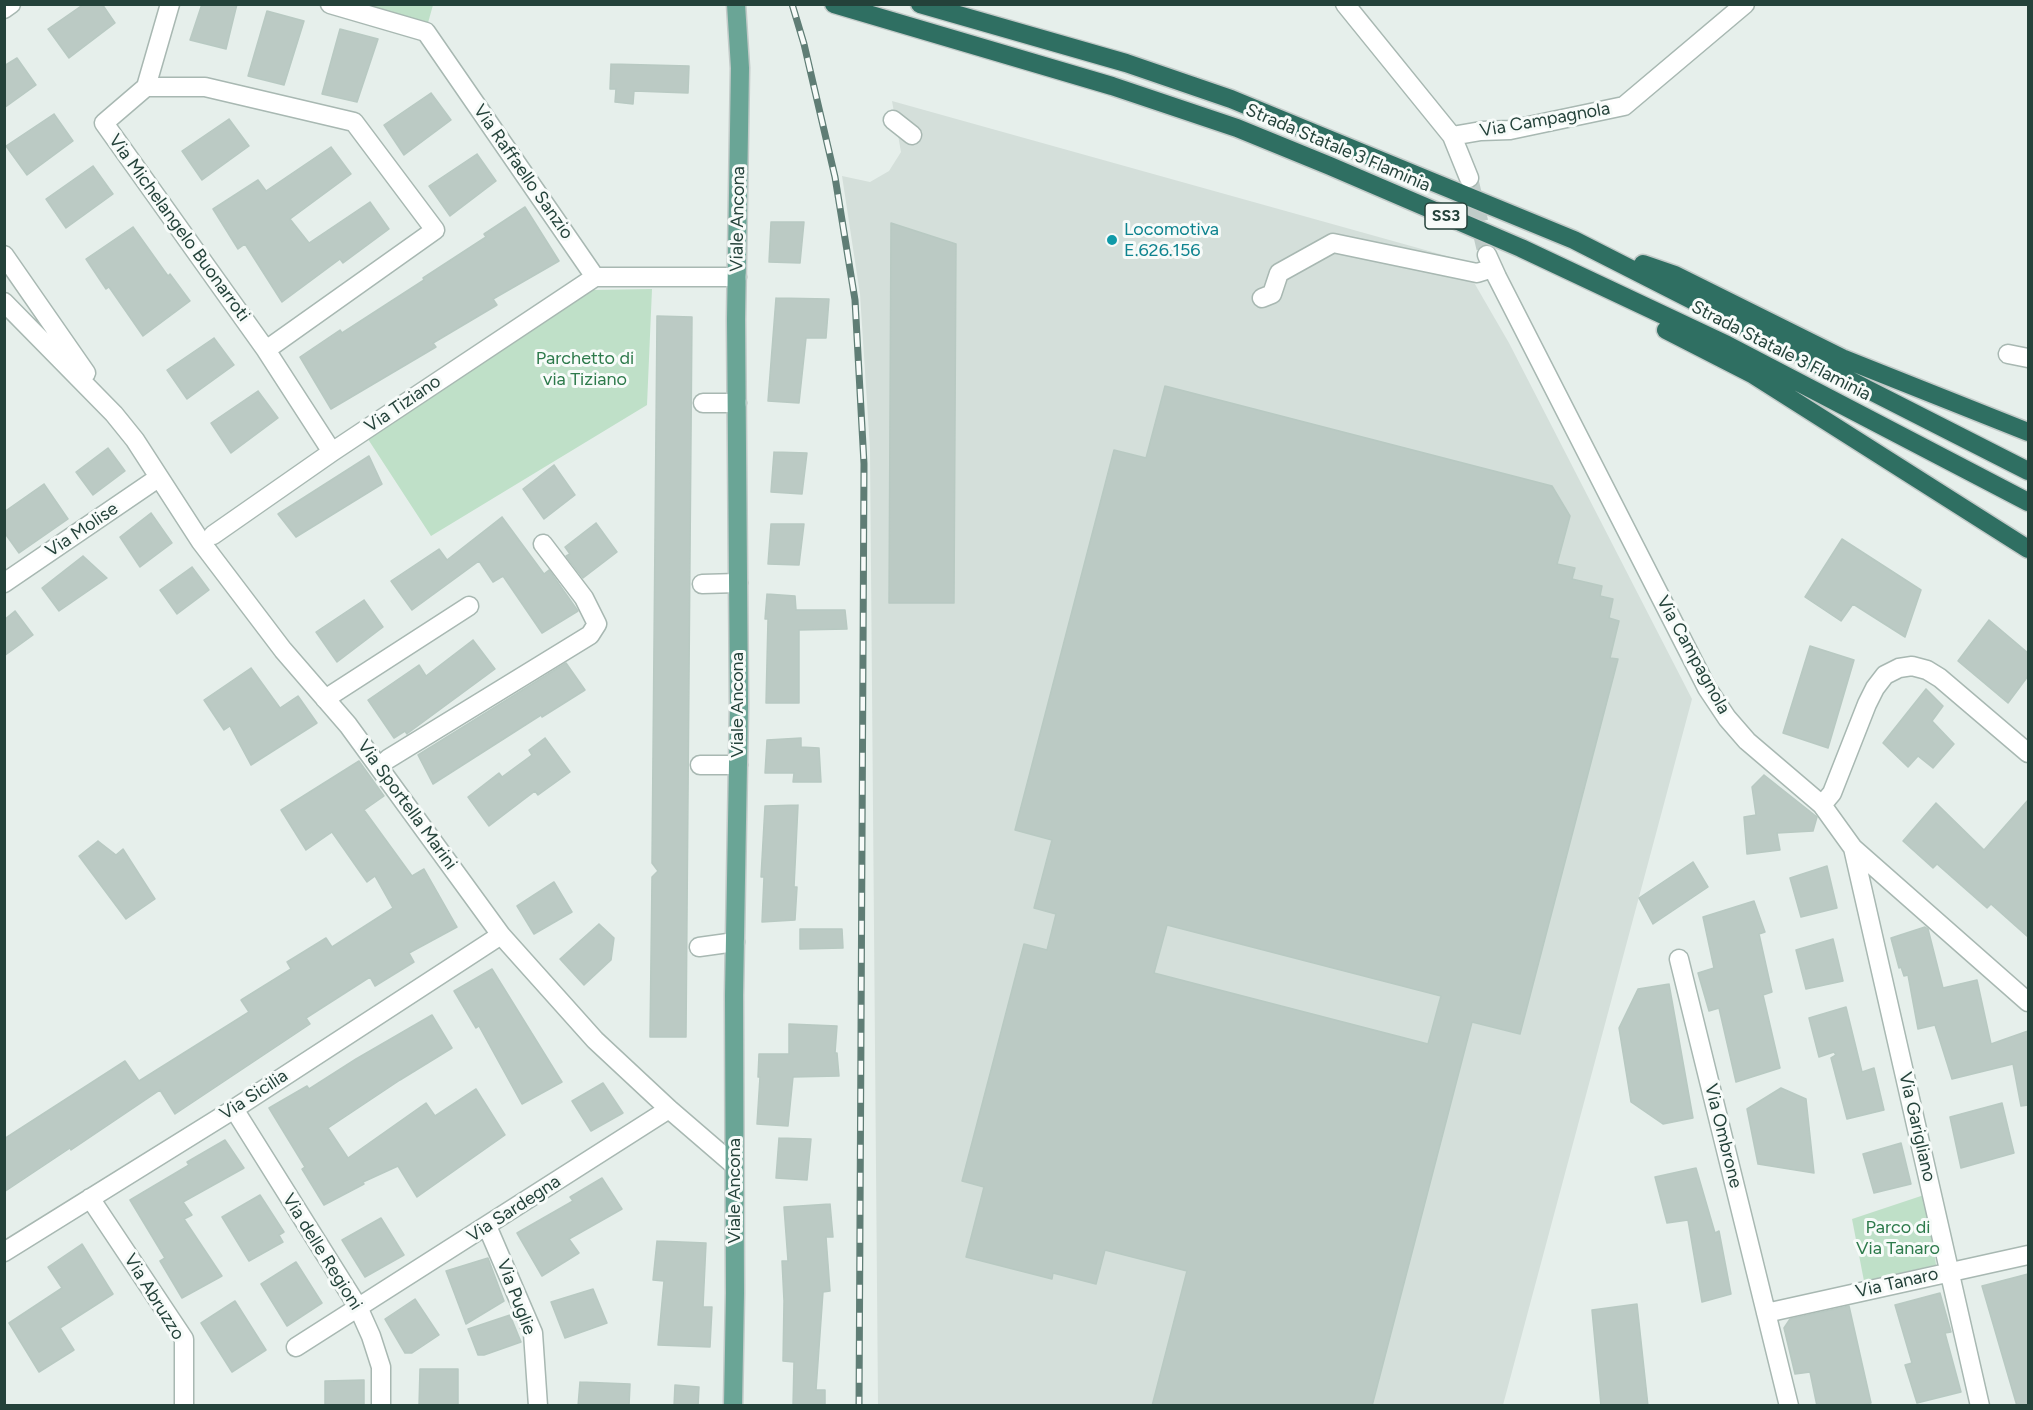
<!DOCTYPE html>
<style>
body{margin:0}
#map{position:relative;width:2033px;height:1410px;overflow:hidden;background:#e6efeb;font-family:Figtree,sans-serif}
canvas{display:block}
.frame{position:absolute;inset:0;border:6px solid #24423a;pointer-events:none}
</style>
<div id="map">
<canvas width="2033" height="1410"></canvas>
<div class="frame"></div>
</div>
<script>
const g = document.querySelector('canvas').getContext('2d');
g.lineJoin = 'round';
function fillPath(path, color) { g.fillStyle = color; g.fill(path, 'evenodd'); }
const shape = rows => new Path2D(rows.map(r => 'M' + r).join(''));
function stroke(path, color, width, dash) { g.strokeStyle = color; g.lineWidth = width; g.lineCap = dash ? 'butt' : 'round'; g.setLineDash(dash || []); g.stroke(path); }
function drawText(font, color, halo, rows, align = 'center') {
  g.font = font + ' Figtree,sans-serif'; g.lineWidth = 6; g.setLineDash([]); g.textBaseline = 'middle'; g.strokeStyle = halo; g.fillStyle = color; for (const [text, x, y, turn = 0] of rows) {
    g.save(); g.translate(x, y); g.rotate((+turn || 0) * Math.PI / 180); g.textAlign = isNaN(turn) ? turn : align; if (halo) g.strokeText(text, 0, 0); g.fillText(text, 0, 0); g.restore();
  }
}
const built = shape([
 [892,101,1461,260,1509,343,1692,699,1503,1405,878,1405,870,449,860,294,842,176,870,182,889,171,901,152]
]);
const green = shape([
 [334,5,433,5,426,30],
 [652,289,647,405,431,536,364,433,593,290],
 [1927,1194,1936,1265,1864,1281,1852,1219]
]);
const building = shape([
 [84,4,102,4,115,23,69,58,48,29,84,4],
 [202,4,237,4,226,49,190,40,202,4],
 [267,11,304,21,284,85,248,76,267,11],
 [340,29,378,39,357,102,322,94,340,29],
 [17,58,36,85,4,108,4,66,17,58],
 [611,64,689,66,688,93,634,91,633,104,615,102,616,89,610,89,611,64],
 [431,93,451,120,404,155,384,125,431,93],
 [54,114,73,141,27,175,6,146,54,114],
 [229,119,249,146,202,180,182,151,229,119],
 [331,147,351,174,290,219,309,243,370,202,389,229,343,263,340,259,282,302,245,244,238,249,213,209,258,180,266,191,331,147],
 [477,154,496,181,450,216,429,186,477,154],
 [93,166,113,194,66,228,46,199,93,166],
 [525,207,559,261,493,299,497,305,433,343,436,347,331,409,300,357,340,330,342,333,424,280,423,278,486,237,484,234,525,207],
 [771,222,804,222,800,263,769,262,771,222],
 [891,223,956,244,954,603,889,603,891,223],
 [133,227,168,276,170,274,190,301,143,336,109,287,106,289,86,259,133,227],
 [776,298,829,299,826,338,806,338,799,403,768,401,776,298],
 [657,316,692,317,686,1037,650,1037,652,877,658,871,652,863,657,316],
 [214,338,234,365,187,399,167,370,214,338],
 [1165,386,1552,486,1570,516,1557,564,1575,568,1572,579,1602,586,1600,596,1613,599,1609,618,1619,621,1610,658,1618,659,1520,1034,1472,1022,1372,1406,1152,1406,1187,1271,1105,1250,1096,1284,1053,1273,1052,1279,966,1257,984,1187,962,1181,1024,944,1047,950,1056,914,1034,908,1052,840,1015,830,1114,450,1146,458,1165,386],
 [1167,925,1441,996,1428,1044,1154,973,1167,925],
 [258,391,278,418,231,453,211,423,258,391],
 [108,448,125,471,93,495,76,472,108,448],
 [774,452,807,453,802,494,771,492,774,452],
 [369,456,382,484,296,537,278,514,369,456],
 [554,465,575,495,544,519,523,489,554,465],
 [44,484,68,519,19,553,4,532,4,512,44,484],
 [151,513,172,543,140,567,120,537,151,513],
 [502,517,544,574,549,570,578,611,542,633,503,576,493,582,479,561,412,610,391,581,439,549,447,560,502,517],
 [596,523,617,552,583,578,566,556,570,554,565,547,596,523],
 [771,524,804,524,799,565,768,564,771,524],
 [1842,539,1921,590,1905,637,1853,604,1841,621,1805,597,1842,539],
 [83,556,107,578,59,611,42,588,83,556],
 [192,567,209,590,177,614,160,590,192,567],
 [767,594,795,596,796,610,845,610,847,629,799,630,799,703,766,703,768,619,765,619,767,594],
 [364,600,383,627,337,662,316,632,364,600],
 [15,611,33,635,4,656,4,620,15,611],
 [1989,620,2028,653,2028,676,2008,703,1958,661,1989,620],
 [473,640,495,669,408,733,407,734,405,731,394,738,368,700,419,665,426,676,473,640],
 [1810,646,1854,660,1828,748,1783,733,1810,646],
 [566,663,585,690,542,717,541,715,433,784,418,755,566,663],
 [251,668,280,708,298,696,317,723,251,765,230,726,224,730,204,700,251,668],
 [1926,689,1943,706,1932,721,1954,744,1933,768,1918,756,1908,767,1883,743,1926,689],
 [545,738,570,772,538,795,535,791,489,826,468,797,499,773,502,777,532,755,529,750,545,738],
 [801,738,801,747,819,748,821,782,793,782,794,773,765,773,767,740,801,738],
 [359,761,384,796,364,810,412,876,424,869,457,927,409,953,414,962,375,986,370,977,306,1018,310,1024,175,1114,160,1090,71,1150,70,1148,4,1192,4,1139,125,1061,139,1081,249,1012,241,1000,291,969,287,962,326,938,332,947,393,908,375,876,367,882,332,832,306,850,281,810,359,761],
 [1764,775,1817,817,1813,831,1777,833,1780,850,1747,854,1744,817,1756,815,1752,787,1764,775],
 [2028,800,2028,937,1991,904,1987,908,1937,864,1933,868,1903,841,1936,803,1984,850,2028,800],
 [798,805,794,887,797,887,795,920,762,922,764,877,761,877,765,806,798,805],
 [98,841,116,855,123,849,155,899,126,919,79,856,98,841],
 [1693,862,1708,887,1653,924,1639,898,1693,862],
 [1827,866,1837,908,1801,917,1790,878,1827,866],
 [554,882,572,912,534,934,517,906,554,882],
 [1754,901,1765,932,1759,934,1772,992,1763,995,1780,1068,1736,1082,1719,1008,1709,1011,1698,973,1714,968,1703,917,1754,901],
 [599,924,614,938,611,960,584,985,560,959,599,924],
 [1925,927,1928,929,1943,988,1977,980,1991,1044,2028,1031,2028,1105,2021,1106,2013,1064,1952,1079,1935,1025,1918,1029,1908,975,1904,976,1901,967,1899,968,1891,938,1925,927],
 [800,929,842,929,843,948,800,949,800,929],
 [1833,939,1843,981,1806,989,1796,950,1833,939],
 [492,969,562,1082,522,1104,479,1026,476,1028,454,991,492,969],
 [1669,984,1693,1118,1663,1124,1631,1102,1619,1028,1638,989,1669,984],
 [1846,1007,1862,1072,1874,1068,1884,1110,1847,1119,1831,1058,1836,1055,1834,1052,1819,1057,1809,1018,1846,1007],
 [432,1015,452,1048,400,1080,328,1128,348,1158,426,1103,435,1116,476,1089,505,1135,417,1197,398,1166,363,1182,364,1184,324,1205,302,1169,305,1167,269,1108,307,1086,309,1089,356,1059,432,1015],
 [789,1024,837,1026,835,1053,837,1053,839,1076,793,1077,788,1126,757,1124,760,1077,758,1077,759,1054,789,1054,789,1024],
 [603,1083,623,1113,591,1131,572,1101,603,1083],
 [1781,1088,1806,1099,1814,1173,1758,1164,1747,1109,1781,1088],
 [2002,1103,2014,1153,1961,1168,1950,1117,2002,1103],
 [779,1138,811,1139,807,1180,776,1178,779,1138],
 [225,1140,244,1168,183,1202,192,1215,184,1219,222,1276,182,1298,160,1261,165,1258,130,1200,189,1165,187,1162,225,1140],
 [1901,1143,1911,1184,1874,1193,1863,1154,1901,1143],
 [1696,1168,1715,1233,1719,1231,1731,1294,1702,1302,1688,1220,1667,1223,1655,1177,1696,1168],
 [602,1178,622,1209,569,1239,579,1253,542,1276,517,1233,573,1201,570,1197,602,1178],
 [260,1195,284,1232,279,1235,283,1242,249,1261,222,1217,260,1195],
 [830,1204,833,1237,826,1237,830,1291,823,1292,816,1390,825,1390,825,1406,793,1406,794,1362,783,1361,784,1301,782,1261,788,1261,784,1207,830,1204],
 [381,1218,404,1255,365,1277,342,1240,381,1218],
 [657,1241,706,1243,703,1307,712,1307,710,1347,658,1345,664,1281,653,1280,657,1241],
 [82,1244,113,1294,60,1328,74,1350,39,1372,9,1323,62,1288,48,1267,82,1244],
 [488,1258,504,1301,466,1324,446,1271,488,1258],
 [296,1262,322,1303,287,1326,261,1284,296,1262],
 [2028,1274,2028,1406,2017,1406,1982,1286,2028,1274],
 [593,1289,607,1323,565,1338,551,1302,593,1289],
 [1940,1293,1951,1332,1945,1333,1961,1392,1917,1403,1905,1365,1912,1363,1895,1305,1940,1293],
 [415,1299,439,1335,412,1353,405,1353,385,1319,415,1299],
 [235,1301,266,1350,232,1372,201,1323,235,1301],
 [1637,1304,1648,1406,1601,1406,1592,1310,1637,1304],
 [1849,1306,1871,1403,1859,1406,1817,1406,1810,1372,1795,1374,1784,1328,1790,1319,1849,1306],
 [510,1315,521,1342,484,1355,478,1355,468,1329,510,1315],
 [420,1369,458,1369,458,1406,419,1406,420,1369],
 [364,1380,364,1406,325,1406,325,1381,364,1380],
 [580,1382,630,1384,629,1406,578,1406,580,1382],
 [675,1385,699,1387,698,1406,674,1406,675,1385]
]);
const minorTunnel = shape([
 [1469,178,1487,255]
]);
const minor = shape([
 [330,4,426,32,595,277,737,277],
 [1345,4,1452,136,1469,178],
 [4,9,11,4],
 [146,87,170,4],
 [893,120,912,135],
 [1452,136,1481,131,1510,130,1624,106,1745,4],
 [4,255,86,373],
 [1487,255,1497,277,1707,688,1727,718,1747,741,1822,805,1853,848,2028,1002],
 [1262,298,1272,294,1279,273,1333,243,1477,273,1493,268],
 [4,302,114,414,135,440,201,542,283,650,348,725,501,935,595,1040,669,1109,734,1165],
 [266,350,435,230,354,122,205,87,146,87,104,123,266,350,332,452],
 [2008,354,2028,358],
 [703,403,737,403],
 [213,535,332,452,595,277],
 [4,583,158,478],
 [702,584,738,583],
 [325,699,469,606],
 [388,759,590,635,597,624,584,598,543,544],
 [700,765,738,765],
 [1822,805,1832,793,1867,704,1875,688,1885,675,1899,668,1912,666,1927,670,1940,678,2028,753],
 [1853,848,1980,1406],
 [699,947,735,942],
 [1679,959,1789,1406],
 [234,1109,358,1307,371,1336,381,1367,381,1406],
 [90,1198,184,1339,184,1406],
 [487,1226,533,1333,538,1406],
 [4,1252,234,1109,501,935],
 [1766,1313,2028,1255],
 [296,1347,669,1109]
]);
const major = shape([
 [733,1406,735,1293,734,995,739,706,736,319,740,68,736,4]
]);
const highway = shape([
 [834,4,1112,86,1237,128,1330,166,1521,248,1727,345,2028,502],
 [920,4,1126,63,1231,99,1574,240,2028,471],
 [1643,264,1675,275,1842,358,2028,432],
 [1666,330,1752,374,2028,549]
]);
const rail = shape([
 [792,4,804,44,835,177,855,300,864,464,859,1406]
]);
const markers = [
 [1112,240,6,"#0f9aa8"]
];
const shields = [
 [1446,216,42]
];
const shieldNames = [
 ["SS3",1446,216]
];
const streetNames = [
 ["Via Campagnola",1545,120,-10],
 ["Strada Statale 3 Flaminia",1338,148,23],
 ["Via Raffaello Sanzio",523,172,55],
 ["Viale Ancona",738,219,-89],
 ["Via Michelangelo Buonarroti",179,228,54],
 ["Strada Statale 3 Flaminia",1781,351,27],
 ["Via Tiziano",403,404,-34],
 ["Via Molise",82,530,-34],
 ["Via Campagnola",1693,655,61],
 ["Viale Ancona",738,705,-90],
 ["Via Sportella Marini",407,805,54],
 ["Via Sicilia",254,1095,-33],
 ["Via Garigliano",1917,1127,77],
 ["Via Ombrone",1723,1136,76],
 ["Viale Ancona",735,1191,-90],
 ["Via Sardegna",514,1209,-33],
 ["Via delle Regioni",322,1252,58],
 ["Via Tanaro",1897,1283,-13],
 ["Via Abruzzo",154,1297,58],
 ["Via Puglie",516,1297,69]
];
const cultureNames = [
 ["Locomotiva",1124,230],
 ["E.626.156",1124,251]
];
const parkNames = [
 ["Parchetto di",585,359],
 ["via Tiziano",585,380],
 ["Parco di",1898,1228],
 ["Via Tanaro",1898,1249]
];
fillPath(built, '#d4dfda');
fillPath(green, '#bfe0c8');
fillPath(building, '#bbcac4');
stroke(building, '#b8c9c2', 1.5);
stroke(minorTunnel, '#bfccc8', 18, [18, 9]);
stroke(minor, '#a8b8b2', 21);
stroke(major, '#c2cac8', 21);
stroke(highway, '#c2cac8', 21);
stroke(minor, '#fff', 18);
stroke(major, '#6aa596', 18);
stroke(highway, '#2f6f62', 18);
stroke(rail, '#5f7d75', 7);
stroke(rail, '#f7fbf9', 4.5, [14]);
for (const [x, y, r, color] of markers) { const dot = new Path2D(); dot.arc(x, y, r, 0, 2 * Math.PI); g.fillStyle = color; g.fill(dot); stroke(dot, '#f7fbf9', 2); }
for (const [x, y, w] of shields) { const box = new Path2D(); box.roundRect(x - w / 2, y - 13, w, 26, 4.5); g.fillStyle = '#f7fbf9'; g.fill(box); stroke(box, '#24423a', 1.5); }
drawText('bold 16px', '#24423a', null, shieldNames);
drawText('18px', '#24423a', '#f7fbf9', streetNames);
drawText('18px', '#0d838f', '#f7fbf9', cultureNames, 'left');
drawText('18px', '#2d7a4b', '#f7fbf9', parkNames);
</script>
